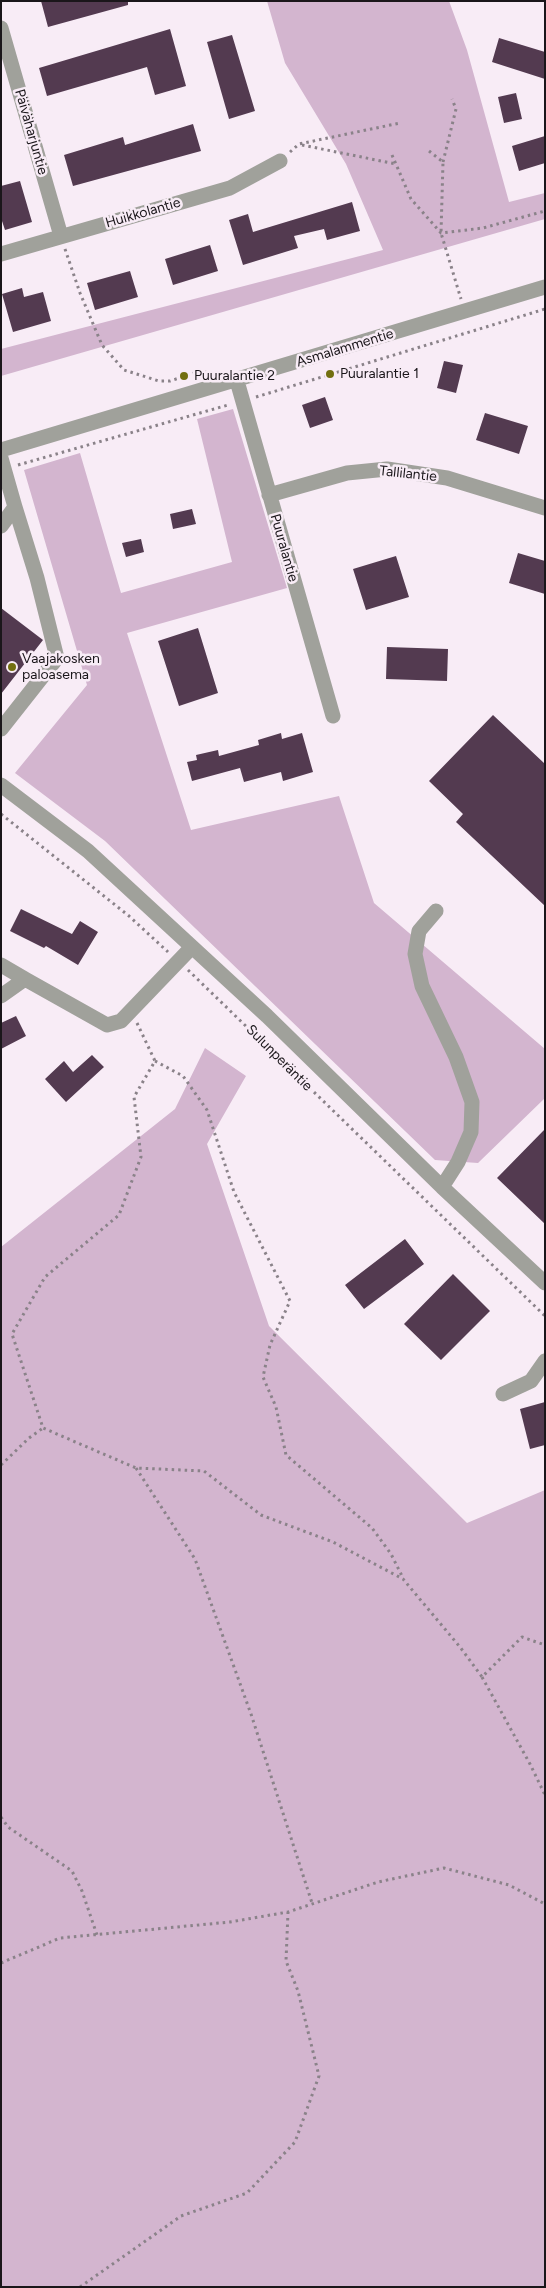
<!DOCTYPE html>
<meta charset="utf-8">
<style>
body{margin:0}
#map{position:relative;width:546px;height:2288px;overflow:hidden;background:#f8ecf6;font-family:Figtree,sans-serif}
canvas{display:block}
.frame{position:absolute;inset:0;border:2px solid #1a161a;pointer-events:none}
</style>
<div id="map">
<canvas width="546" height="2288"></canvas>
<div class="frame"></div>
</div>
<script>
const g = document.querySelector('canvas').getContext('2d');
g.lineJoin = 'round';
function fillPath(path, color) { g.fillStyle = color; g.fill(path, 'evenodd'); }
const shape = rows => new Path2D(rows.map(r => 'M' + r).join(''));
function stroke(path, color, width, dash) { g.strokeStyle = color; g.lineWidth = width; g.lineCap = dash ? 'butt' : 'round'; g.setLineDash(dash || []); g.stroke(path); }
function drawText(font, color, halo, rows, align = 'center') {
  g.font = font + ' Figtree,sans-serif'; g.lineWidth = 5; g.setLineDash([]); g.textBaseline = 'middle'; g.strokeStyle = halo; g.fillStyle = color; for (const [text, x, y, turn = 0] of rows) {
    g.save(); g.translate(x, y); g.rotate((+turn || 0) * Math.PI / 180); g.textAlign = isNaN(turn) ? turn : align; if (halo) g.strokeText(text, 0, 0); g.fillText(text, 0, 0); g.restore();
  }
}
const forest = shape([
 [267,1,449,1,467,50,509,202,545,193,545,219,1,376,1,349,383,250,346,164,285,63],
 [233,409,287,588,127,633,191,830,339,796,374,903,545,1049,545,1098,478,1163,435,1160,105,841,15,773,87,685,24,470,80,453,121,593,232,562,197,419],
 [205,1048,246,1076,207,1144,269,1326,467,1523,545,1490,545,2287,1,2287,1,1247,175,1109]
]);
const building = shape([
 [41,1,128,1,128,5,48,27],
 [170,29,186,86,155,95,147,67,47,96,39,68],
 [232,35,255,111,229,119,207,42],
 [499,38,545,52,545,79,492,62],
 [516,93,522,119,504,123,498,97],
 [193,124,201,151,73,186,64,155,123,137,125,145],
 [545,136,545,163,519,171,512,146],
 [20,181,32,222,5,230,1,218,1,186],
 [352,202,360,231,327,240,324,229,294,236,298,248,243,265,229,220,248,214,253,232],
 [210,245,218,271,173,285,165,259],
 [130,271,138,297,95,310,87,283],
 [22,288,24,297,43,292,51,321,13,332,2,294],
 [444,361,463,365,456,393,437,388],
 [325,397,333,420,310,428,302,405],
 [485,413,528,426,519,454,476,440],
 [192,509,196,524,173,529,170,514],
 [141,539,144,552,126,557,122,543],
 [518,553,545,561,545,594,509,583],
 [396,556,409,597,366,610,353,569],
 [1,608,43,640,1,694],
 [198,628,218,693,179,706,158,641],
 [387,647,448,649,447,681,386,679],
 [493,715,545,764,545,906,456,822,463,814,429,781],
 [281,733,282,739,302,733,313,772,283,781,281,772,244,782,240,768,192,781,187,762,197,760,196,755,218,750,219,756,259,745,258,740],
 [21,909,72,934,80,921,98,932,78,965,46,946,44,948,10,931],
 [16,1016,26,1036,1,1049,1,1023],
 [92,1055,104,1067,66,1102,45,1079,64,1061,73,1072],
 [545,1129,545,1224,497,1178],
 [405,1239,424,1264,364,1309,345,1285],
 [453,1274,490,1311,441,1360,404,1324],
 [545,1402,545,1445,530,1449,520,1409]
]);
const path = shape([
 [302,145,396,164],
 [429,151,443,162,441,233,461,299],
 [290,152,299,144,400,123],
 [392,155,411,199,441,233,483,228,545,211],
 [443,162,456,109,452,99],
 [65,249,80,293,102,345,124,370,159,381,170,381,200,371,206,372],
 [256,397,545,309],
 [18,465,228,405],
 [1,814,129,916,168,952],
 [188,970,545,1316],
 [137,1023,155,1061,134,1097,141,1157,119,1215,45,1277,12,1334,43,1428,136,1468,204,1471,261,1515,333,1542,403,1579,460,1647,482,1677,522,1637,545,1645],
 [155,1061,183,1076,207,1110,234,1192,290,1301,270,1345,263,1377,276,1407,286,1455,372,1528,391,1554,403,1578],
 [1,1465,29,1438,43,1428],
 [136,1468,195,1559,251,1714,312,1903],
 [482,1677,530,1764,545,1795],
 [1,1817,8,1827,72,1871,82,1891,97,1935],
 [1,1963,60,1938,230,1922,288,1912,378,1882,444,1868,509,1885,545,1904],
 [80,2287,181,2216,247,2193,295,2142,319,2076,298,1991,286,1961,288,1912]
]);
const minor = shape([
 [1,28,61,236],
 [1,254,230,188,280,161],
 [237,381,333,716],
 [1,450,545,287],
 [1,458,15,507,1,526],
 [269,495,347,473,387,469,447,478,545,508],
 [1,729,57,658,37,578,15,507],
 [1,785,88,851,267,1016,442,1187,545,1283],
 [436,911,419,931,415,954,422,986,456,1057,472,1102,471,1132,458,1162,442,1187],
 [1,965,25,979],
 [1,996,25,979,107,1025,121,1021,192,947],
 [503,1394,531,1381,545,1361]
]);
const markers = [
 [330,374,5,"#726f10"],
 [184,376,5,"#726f10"],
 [12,667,5,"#726f10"]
];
const streetNames = [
 ["Päiväharjuntie",31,132,74],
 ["Huikkolantie",143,213,-16],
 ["Asmalammentie",345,348,-17],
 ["Tallilantie",408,474,6],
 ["Puuralantie",284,548,74],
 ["Sulunperäntie",279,1058,45]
];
const poiNames = [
 ["Puuralantie 1",340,374],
 ["Puuralantie 2",194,376],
 ["Vaajakosken",22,659],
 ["paloasema",22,675]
];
fillPath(forest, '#d3b5cf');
fillPath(building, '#533a50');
stroke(path, '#8a8289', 3, [2.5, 4]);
stroke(minor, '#a0a19b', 15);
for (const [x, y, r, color] of markers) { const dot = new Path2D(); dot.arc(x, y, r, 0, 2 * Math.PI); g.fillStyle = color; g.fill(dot); stroke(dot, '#f8ecf6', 2); }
drawText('14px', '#1a161a', '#f8ecf6', streetNames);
drawText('14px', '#1a161a', '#f8ecf6', poiNames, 'left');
</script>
